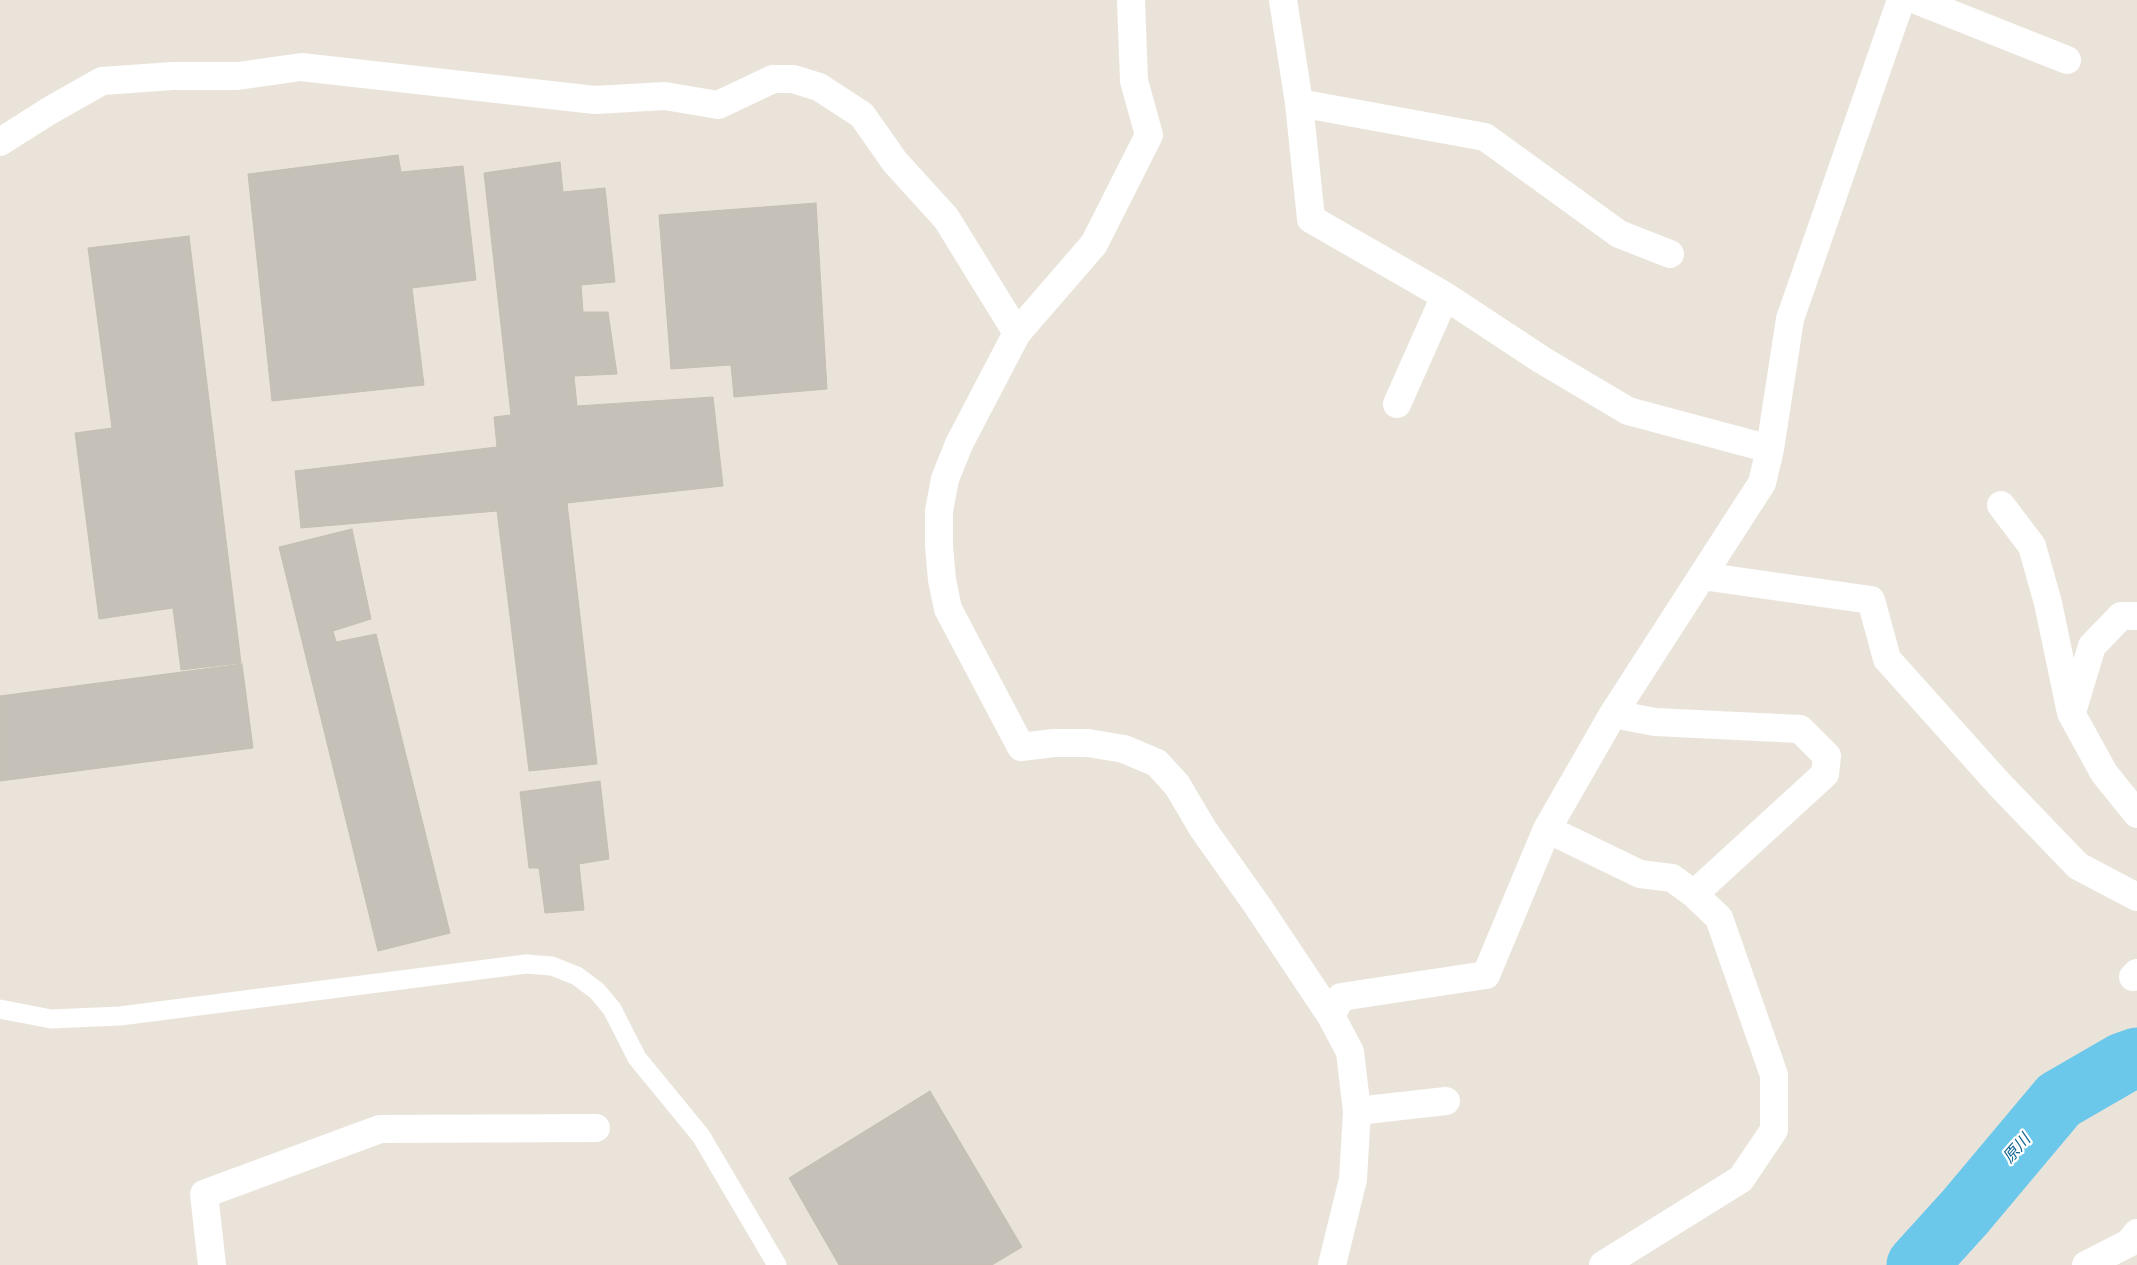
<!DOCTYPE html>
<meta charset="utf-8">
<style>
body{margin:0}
canvas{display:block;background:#eae3d9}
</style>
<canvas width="2137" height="1265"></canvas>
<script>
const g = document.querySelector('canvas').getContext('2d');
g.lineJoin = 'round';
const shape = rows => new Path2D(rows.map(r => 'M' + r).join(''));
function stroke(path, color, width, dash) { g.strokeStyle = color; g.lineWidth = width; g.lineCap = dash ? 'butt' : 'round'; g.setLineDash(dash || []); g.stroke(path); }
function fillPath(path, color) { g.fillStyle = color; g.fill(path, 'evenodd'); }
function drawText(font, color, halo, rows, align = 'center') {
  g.font = font + ' Karla,"Noto Sans JP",sans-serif'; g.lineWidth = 4.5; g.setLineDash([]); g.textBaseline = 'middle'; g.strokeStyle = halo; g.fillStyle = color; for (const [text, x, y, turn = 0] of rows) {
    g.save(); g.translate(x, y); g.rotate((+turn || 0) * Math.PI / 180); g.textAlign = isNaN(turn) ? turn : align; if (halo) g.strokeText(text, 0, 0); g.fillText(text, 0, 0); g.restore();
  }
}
const river = shape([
 [1917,1265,1965,1212,2059,1100,2123,1063,2137,1058]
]);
const building = shape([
 [398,155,401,172,463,166,476,280,412,288,424,385,272,401,248,174,398,155],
 [560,162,563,192,605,188,615,282,581,285,583,312,608,312,617,374,574,376,577,406,713,397,723,486,567,503,597,764,529,771,497,511,301,528,295,471,497,447,494,417,511,415,484,173,560,162],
 [816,203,827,389,734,397,731,365,671,369,659,215,816,203],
 [189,236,241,663,181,670,173,608,99,619,75,433,112,428,88,248,189,236],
 [352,529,371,619,333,631,336,642,376,634,450,933,378,951,279,547,352,529],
 [242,664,253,748,0,781,0,696,242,664],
 [600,781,609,859,579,864,584,910,545,913,539,868,529,868,520,792,600,781],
 [930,1091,1022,1247,992,1265,839,1265,789,1178,930,1091]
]);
const service = shape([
 [0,1009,51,1019,120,1016,526,964,552,966,577,976,597,991,612,1009,637,1058,701,1136,777,1265]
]);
const minor = shape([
 [1283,0,1299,103,1485,137,1619,234,1670,254],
 [1916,0,2067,60],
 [1299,103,1311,219,1445,296,1397,404],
 [0,142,49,111,102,81,173,76,238,76,301,67,595,100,665,96,718,105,773,79,793,79,819,87,862,115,895,162,946,218,1017,333,959,444,945,479,939,511,939,546,942,580,948,609,1021,747,1054,743,1088,743,1124,749,1157,763,1177,785,1203,829,1257,905,1331,1016,1350,1052,1357,1111,1353,1179,1332,1265],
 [1445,296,1542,360,1628,411,1770,449,1790,319,1901,0],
 [1017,333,1094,244,1149,135,1134,81,1131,0],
 [2001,505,2032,546,2048,603,2071,713,2104,773,2137,814],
 [1702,576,1871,600,1887,659,2000,785,2078,866,2137,897],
 [2072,712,2092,646,2121,616,2137,616],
 [1547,829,1613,714,1762,483,1770,449],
 [2133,977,2137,973],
 [1331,1016,1341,997,1486,975,1547,829,1640,874,1672,878,1694,894,1825,774,1827,756,1800,729,1655,722,1613,714],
 [1357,1111,1446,1101],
 [212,1265,204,1194,380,1129,596,1128],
 [1603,1265,1741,1179,1774,1130,1774,1075,1719,918,1694,894],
 [2086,1265,2129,1243,2137,1233]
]);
const waterNames = [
 ["原川",2017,1149,-49]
];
stroke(river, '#6cc8eb', 61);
fillPath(building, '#c5c0b8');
stroke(building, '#c5bfb3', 1);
stroke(service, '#fff', 19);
stroke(minor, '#fff', 28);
drawText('italic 16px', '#0f6493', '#fff', waterNames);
</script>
